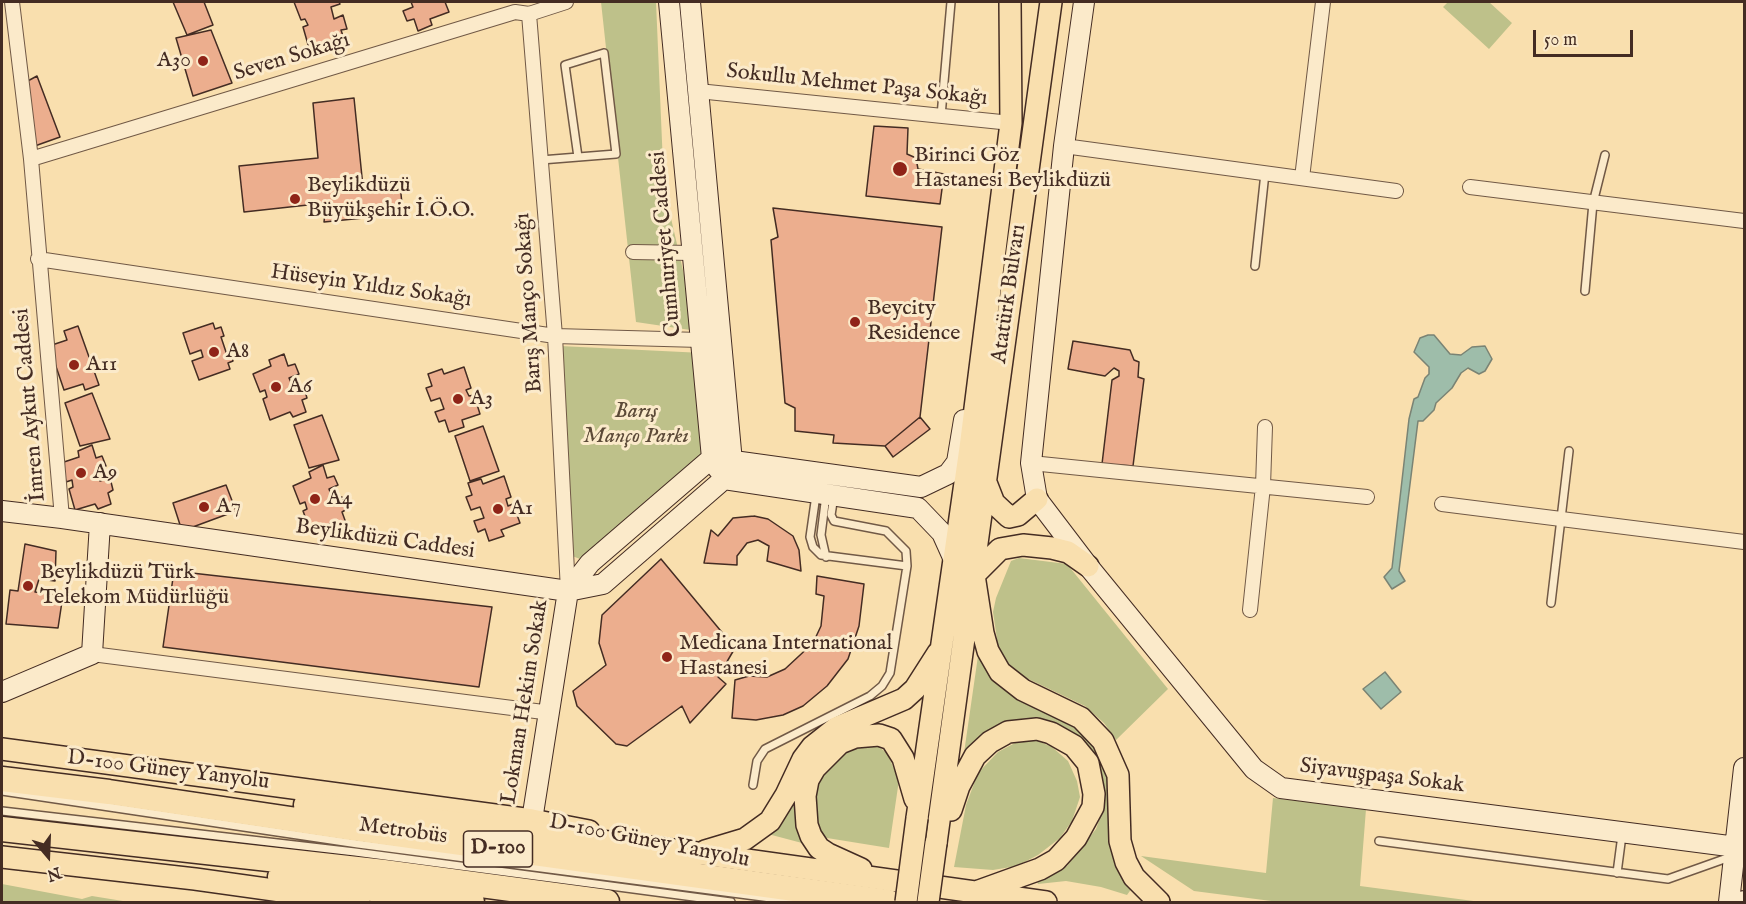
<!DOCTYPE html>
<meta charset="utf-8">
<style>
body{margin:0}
#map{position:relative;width:1746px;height:904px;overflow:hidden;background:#f9dfae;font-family:"IM FELL English",serif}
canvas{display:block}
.frame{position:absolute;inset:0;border:3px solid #442c23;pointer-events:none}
.north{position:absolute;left:18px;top:826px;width:60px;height:60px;-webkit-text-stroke:4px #fbeaca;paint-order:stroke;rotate:161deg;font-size:16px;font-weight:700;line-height:24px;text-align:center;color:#442c23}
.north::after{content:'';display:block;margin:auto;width:21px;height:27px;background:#442c23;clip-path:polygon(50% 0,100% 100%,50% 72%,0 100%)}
.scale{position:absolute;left:1533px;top:30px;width:100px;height:27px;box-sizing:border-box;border:3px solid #442c23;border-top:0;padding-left:8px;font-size:18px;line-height:21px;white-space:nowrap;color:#442c23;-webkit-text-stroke:4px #fbeaca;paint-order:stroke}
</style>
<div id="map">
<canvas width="1746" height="904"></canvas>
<div class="frame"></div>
<div class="north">N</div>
<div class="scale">50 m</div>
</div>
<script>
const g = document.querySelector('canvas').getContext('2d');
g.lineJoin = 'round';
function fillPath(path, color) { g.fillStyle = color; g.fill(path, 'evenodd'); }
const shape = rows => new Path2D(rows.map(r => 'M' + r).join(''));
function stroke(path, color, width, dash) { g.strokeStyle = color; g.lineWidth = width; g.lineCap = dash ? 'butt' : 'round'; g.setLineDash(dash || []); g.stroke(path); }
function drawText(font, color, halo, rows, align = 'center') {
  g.font = font + ' "IM FELL English",serif'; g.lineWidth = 6; g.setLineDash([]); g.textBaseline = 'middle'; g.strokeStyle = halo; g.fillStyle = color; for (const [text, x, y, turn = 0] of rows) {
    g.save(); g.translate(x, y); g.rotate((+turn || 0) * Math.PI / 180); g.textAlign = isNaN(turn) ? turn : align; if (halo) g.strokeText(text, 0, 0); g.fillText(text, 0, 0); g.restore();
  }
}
const green = shape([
 [601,2,656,2,664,188,697,331,636,322],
 [1448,2,1489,2,1512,23,1489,49,1443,7],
 [560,346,703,353,707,457,583,560,572,556],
 [1019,558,1067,564,1168,689,1116,740,1104,723,1085,706,1020,675,1001,657,994,641,997,639,993,612,996,598,1011,561],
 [979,649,993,678,1010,694,1078,725,1103,757,1132,888,1127,895,1101,887,1066,881,1038,884,1037,881,1067,866,1096,829,1103,810,1102,786,1044,722,1020,719,991,732,968,753,964,753],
 [1036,740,1052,747,1068,761,1077,781,1080,797,1072,821,1060,838,1038,855,1017,866,993,870,954,867,966,805,978,773,998,752,1015,743],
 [859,744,875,744,887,753,899,780,889,848,827,838,815,827,812,809,817,784,839,752],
 [799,784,797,819,802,843,768,834],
 [1273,798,1366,809,1360,886,1481,902,1279,902,1194,891,1141,856,1266,873],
 [2,884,82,899,92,896,129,902,2,902]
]);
const water = shape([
 [1428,335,1434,335,1450,354,1461,355,1472,347,1485,346,1492,359,1485,371,1479,374,1468,368,1461,373,1452,388,1436,403,1434,410,1423,421,1418,421,1399,571,1405,581,1392,589,1384,577,1392,568,1409,419,1414,399,1418,397,1425,378,1429,374,1429,367,1414,352,1420,338,1428,335],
 [1385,672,1401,692,1381,709,1363,689,1385,672]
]);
const building = shape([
 [173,2,204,2,213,25,187,35,173,2],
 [294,2,339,2,340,4,331,7,334,19,343,15,347,29,341,30,345,42,332,47,330,41,309,48,303,27,308,25,305,19,301,20,294,2],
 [411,2,445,2,449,12,430,19,432,25,418,31,414,19,407,21,403,11,413,7,411,2],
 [211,30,232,83,193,96,176,38,211,30],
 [37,76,60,137,32,147,24,83,37,76],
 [354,98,363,187,400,184,403,214,324,222,326,203,244,212,239,166,318,158,313,103,354,98],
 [874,126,908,128,907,154,916,158,918,169,944,174,940,204,866,196,874,126],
 [773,208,942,227,920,417,885,446,833,443,834,435,795,431,795,408,785,403,771,240,778,237,773,208],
 [213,323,215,329,221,327,224,336,221,337,226,352,230,351,233,361,228,363,230,369,199,380,192,361,203,357,201,350,190,354,183,333,213,323],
 [78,326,99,385,85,390,83,384,64,390,49,346,67,340,64,331,78,326],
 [1073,341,1130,350,1134,360,1139,362,1138,377,1144,379,1133,466,1102,464,1112,380,1119,376,1119,371,1114,368,1105,376,1068,369,1073,341],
 [284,354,288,366,295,364,299,374,289,378,294,389,303,385,307,398,302,400,306,412,293,417,290,412,270,420,263,399,267,397,265,390,260,392,253,374,271,366,269,360,284,354],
 [464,367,471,388,466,390,469,396,474,395,480,414,462,420,464,427,449,432,445,420,439,422,435,412,444,409,440,398,431,401,426,388,432,386,428,374,442,369,444,374,464,367],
 [92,393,110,439,80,446,65,403,92,393],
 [322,415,339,460,309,468,294,425,322,415],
 [920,417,930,429,893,457,885,446,920,417],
 [483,426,499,471,470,481,455,436,483,426],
 [92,445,96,458,102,456,106,466,96,469,100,481,110,478,113,490,108,493,111,504,98,509,95,504,75,510,69,489,73,487,72,480,66,482,61,463,79,457,78,451,92,445],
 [323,465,327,478,334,476,338,485,329,489,333,500,342,497,347,509,342,512,346,523,333,529,330,524,311,532,303,511,307,509,305,502,300,504,293,486,311,478,309,472,323,465],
 [504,476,511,497,506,499,508,506,513,504,520,523,501,530,504,536,489,541,485,529,478,532,474,521,484,518,480,507,471,510,466,497,472,495,468,483,481,479,483,484,504,476],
 [226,485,236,511,182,531,173,503,226,485],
 [754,516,768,519,793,536,799,550,801,571,767,561,769,546,758,540,747,543,737,556,737,565,704,563,711,530,718,536,733,518,754,516],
 [25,544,56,551,55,581,39,579,35,592,63,595,58,628,6,624,10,590,18,591,25,544],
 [661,559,735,648,718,677,726,684,690,723,682,706,627,746,616,744,577,706,573,691,606,665,599,643,602,615,661,559],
 [174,571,492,607,479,687,163,647,174,571],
 [817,576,864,584,859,626,848,659,827,686,803,706,783,715,756,720,732,718,735,680,749,676,767,677,785,669,813,643,821,626,824,596,816,594,817,576]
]);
const lane = shape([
 [941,116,951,2],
 [541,160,616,154,604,53,565,65,578,157],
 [1255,266,1265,173],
 [1585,291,1593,203,1605,155],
 [834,496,831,515,834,521,886,531,906,551,907,566],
 [826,557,821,535,826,495],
 [1551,603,1569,451],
 [753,785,757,761,765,749,870,696,882,686,890,673,907,566,821,555,813,547,810,537,816,495],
 [2,791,358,844,801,902],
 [2,811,355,852,731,902],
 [1379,841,1668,879,1730,857],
 [1617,873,1622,835]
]);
const street = shape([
 [12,2,31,159,62,518],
 [529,14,555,336,568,591],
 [698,91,1011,123],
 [1064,146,1396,191],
 [31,159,515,12,529,14,566,2],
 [1302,178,1323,2],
 [1470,187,1744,221],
 [633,252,691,253],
 [38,259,555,336,700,340],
 [1031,463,1367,497],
 [1442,504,1744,542],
 [1250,610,1263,486,1265,427],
 [92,654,551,713]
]);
const secondary = shape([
 [669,2,712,458,718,469],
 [1084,2,1064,146,1031,463,1037,499,1088,566,1254,769,1281,788,1744,848],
 [724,479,918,508,942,533,955,562],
 [2,511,62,518,568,591,603,584,724,479,732,462,690,2],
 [568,591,590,563,712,458,921,487,948,474,957,462,964,420],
 [2,692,92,654,100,523],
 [532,820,568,591],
 [1729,902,1744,768],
 [1744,902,1744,901]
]);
const primary = shape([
 [985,480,994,503,1009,517,1018,515,1037,499],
 [1088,566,1068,552,1052,548,1023,545,1000,549,974,575,983,633,988,651,1000,672,1023,690,1081,718,1103,741,1118,775,1120,841,1126,862,1134,877,1159,902],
 [2,749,532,820,589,831],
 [951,810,959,786,975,756,990,742,1008,732,1037,729,1051,733,1074,746,1088,763,1094,794,1093,807,1076,838,1056,860,1040,869,979,891],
 [917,818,970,448,1011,123,1010,2],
 [936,843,1051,2],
 [675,850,1046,902],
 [705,851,745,839,770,821,786,795,803,759,812,747,836,728,904,699,915,689,938,653],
 [2,857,195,879,359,902],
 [861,869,828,854,819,848,811,836,807,825,805,796,808,780,815,768,840,743,855,737,879,735,891,739,903,758,915,799]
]);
const highway = shape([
 [2,779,109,792,351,828,888,902],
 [306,805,691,854],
 [2,829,384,872,607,902],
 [280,877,472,902]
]);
const primaryBridge = shape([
 [906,902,917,818],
 [928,902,936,843]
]);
const markers = [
 [203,61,6,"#8f2418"],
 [900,169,8,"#8f2418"],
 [295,199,6,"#8f2418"],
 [855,322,6,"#8f2418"],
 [214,352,6,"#8f2418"],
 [74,365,6,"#8f2418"],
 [276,387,6,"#8f2418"],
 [458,399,6,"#8f2418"],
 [81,473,6,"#8f2418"],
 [315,499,6,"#8f2418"],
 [204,507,6,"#8f2418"],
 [498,509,6,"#8f2418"],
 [28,586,6,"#8f2418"],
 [667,657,6,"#8f2418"]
];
const shields = [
 [498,849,69]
];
const shieldNames = [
 ["D-100",498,849]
];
const streetNames = [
 ["Seven Sokağı",292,58,-17],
 ["Sokullu Mehmet Paşa Sokağı",857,86,6],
 ["Cumhuriyet Caddesi",667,244,-95],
 ["Hüseyin Yıldız Sokağı",371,287,8],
 ["Atatürk Bulvarı",1010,294,-82],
 ["Barış Manço Sokağı",530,303,-94],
 ["İmren Aykut Caddesi",31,405,-95],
 ["Beylikdüzü Caddesi",385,540,8],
 ["Lokman Hekim Sokak",526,702,-81],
 ["D-100 Güney Yanyolu",168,771,7],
 ["Siyavuşpaşa Sokak",1382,777,7],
 ["Metrobüs",403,832,8],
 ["D-100 Güney Yanyolu",649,842,11]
];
const poiNames = [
 ["A30",191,61,"right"],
 ["Birinci Göz",914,156],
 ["Hastanesi Beylikdüzü",914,181],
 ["Beylikdüzü",307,186],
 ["Büyükşehir İ.Ö.O.",307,211],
 ["Beycity",867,309],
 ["Residence",867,334],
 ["A8",226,352],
 ["A11",86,365],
 ["A6",288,387],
 ["A3",470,399],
 ["A9",93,473],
 ["A4",327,499],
 ["A7",216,507],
 ["A1",510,509],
 ["Beylikdüzü Türk",40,573],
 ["Telekom Müdürlüğü",40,598],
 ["Medicana International",679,644],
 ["Hastanesi",679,669]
];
const parkNames = [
 ["Barış",636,412],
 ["Manço Parkı",636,437]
];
fillPath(green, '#bec18a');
fillPath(water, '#9ebdaa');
stroke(water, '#7a8374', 1.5);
fillPath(building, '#ecae8e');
stroke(building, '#442c23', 1.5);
stroke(lane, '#715946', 10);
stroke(street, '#715946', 16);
stroke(secondary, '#442c23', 22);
stroke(primary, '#442c23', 24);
stroke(highway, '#442c23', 27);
stroke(lane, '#fbeaca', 7);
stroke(street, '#fbeaca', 14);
stroke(secondary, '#fbeaca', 20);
stroke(primary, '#f9dfae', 21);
stroke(highway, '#f9dfae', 24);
stroke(primaryBridge, '#442c23', 24, []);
stroke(primaryBridge, '#f9dfae', 21);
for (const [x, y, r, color] of markers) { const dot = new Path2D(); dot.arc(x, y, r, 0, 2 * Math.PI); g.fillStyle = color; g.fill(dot); stroke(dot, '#fbeaca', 2); }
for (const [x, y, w] of shields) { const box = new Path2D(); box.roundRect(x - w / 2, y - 18, w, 36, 4.5); g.fillStyle = '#fbeaca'; g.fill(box); stroke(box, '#442c23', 1.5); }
drawText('bold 21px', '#442c23', null, shieldNames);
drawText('22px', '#442c23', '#fbeaca', streetNames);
drawText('22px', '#442c23', '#fbeaca', poiNames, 'left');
drawText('italic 22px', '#5c4a38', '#fbeaca', parkNames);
</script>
